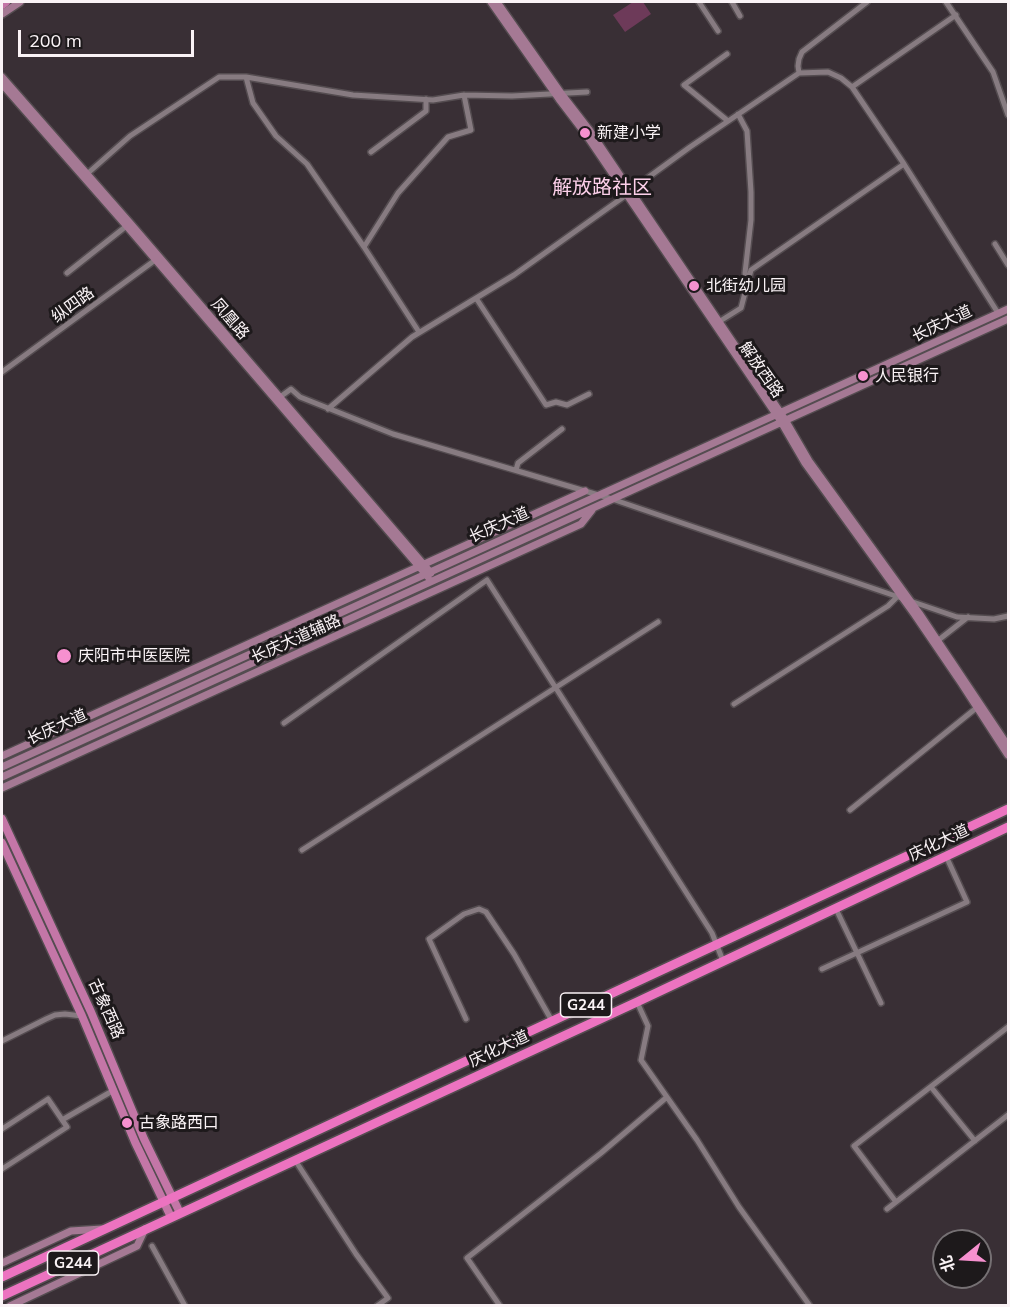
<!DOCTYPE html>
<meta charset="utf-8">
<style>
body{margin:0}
#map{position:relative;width:1010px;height:1307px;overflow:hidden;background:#392f35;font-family:Mulish,"Noto Sans SC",sans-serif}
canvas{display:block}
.frame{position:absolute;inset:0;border:3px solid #faf3f6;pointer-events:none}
.north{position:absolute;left:932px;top:1229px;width:60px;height:60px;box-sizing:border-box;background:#1d191b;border:2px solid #757073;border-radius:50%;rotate:252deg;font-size:16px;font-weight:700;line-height:24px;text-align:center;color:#faf3f6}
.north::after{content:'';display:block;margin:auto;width:21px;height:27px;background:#f690cf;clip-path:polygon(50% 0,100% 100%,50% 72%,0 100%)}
.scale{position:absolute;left:18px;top:30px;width:176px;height:27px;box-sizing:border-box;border:3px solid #faf3f6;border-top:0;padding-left:8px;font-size:18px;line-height:21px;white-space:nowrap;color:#faf3f6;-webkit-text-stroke:4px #1d191b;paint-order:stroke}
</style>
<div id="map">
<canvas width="1010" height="1307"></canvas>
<div class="frame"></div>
<div class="north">北</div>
<div class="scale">200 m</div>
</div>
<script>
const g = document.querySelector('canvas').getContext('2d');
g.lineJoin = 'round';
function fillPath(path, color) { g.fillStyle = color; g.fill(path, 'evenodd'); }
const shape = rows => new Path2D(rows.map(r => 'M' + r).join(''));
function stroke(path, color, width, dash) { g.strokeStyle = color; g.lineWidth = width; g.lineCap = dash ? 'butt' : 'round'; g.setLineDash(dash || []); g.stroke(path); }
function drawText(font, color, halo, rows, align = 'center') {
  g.font = font + ' Mulish,"Noto Sans SC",sans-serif'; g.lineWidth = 6; g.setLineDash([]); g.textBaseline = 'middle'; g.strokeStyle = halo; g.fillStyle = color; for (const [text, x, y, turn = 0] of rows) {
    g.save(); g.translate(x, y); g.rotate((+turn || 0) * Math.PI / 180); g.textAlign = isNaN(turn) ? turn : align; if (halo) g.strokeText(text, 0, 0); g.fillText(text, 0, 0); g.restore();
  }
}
const green = shape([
 [633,2,643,2,651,14,625,32,613,15]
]);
const street = shape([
 [699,2,718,31],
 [732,2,740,16],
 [946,2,993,72,1008,115],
 [727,54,684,85,728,121],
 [799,73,798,66,799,59,802,52,867,2],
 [246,77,253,103,276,136,307,164,364,247,419,332],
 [852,87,956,15],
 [738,114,747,131,751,192,751,220,745,273,747,284],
 [371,152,426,111,426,99],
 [87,174,130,136,219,77,246,77,353,95,433,100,464,95,512,96,587,92],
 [995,244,1008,265],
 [364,247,398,193,448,137,471,130,464,95],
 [67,273,129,224],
 [476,298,546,405,556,402,567,405,589,394],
 [717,323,741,308,751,270,904,164],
 [2,372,158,258],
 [280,397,291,389,300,397,393,434,612,499,957,617,994,619,1008,616],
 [328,409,412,337,514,275,622,198,635,187,690,147,799,73,828,72,841,78,852,87,904,164,998,313],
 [516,470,518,463,562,429],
 [936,642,968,617],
 [734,704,888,606,898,596],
 [284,723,487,580,712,933,723,961],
 [850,810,980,705],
 [302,850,658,622],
 [836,909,881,1003],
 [822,969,967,902,946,856],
 [637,1002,648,1026,641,1060,697,1140,739,1207,810,1306],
 [466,1019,429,939,464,914,479,909,486,912,514,954,552,1021],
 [2,1041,46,1019,55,1015,65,1014,82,1016],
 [931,1087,975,1141],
 [62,1120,114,1090],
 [2,1129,48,1099,67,1127,2,1169],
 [295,1160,356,1254,388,1298,377,1306],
 [896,1202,854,1146,1008,1027],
 [887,1209,1008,1115],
 [152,1246,185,1306],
 [500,1306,467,1258,601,1153,667,1097]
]);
const secondary = shape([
 [491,2,559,99,585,133,780,420,805,463,915,615,962,684,1008,755],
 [497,2,563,96,590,131,784,418,809,461,919,613,1008,746],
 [2,14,20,2],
 [2,77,130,223,431,573],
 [2,84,124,223,428,577],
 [2,756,585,491],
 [2,767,1008,309],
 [2,777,1008,319],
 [2,788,581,524,592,510],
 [2,1263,71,1231,102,1229],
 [10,1306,137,1246,145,1229]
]);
const primary = shape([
 [2,5,6,2],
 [2,819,91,1012,144,1139,180,1213],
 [2,843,82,1016,135,1142,171,1217]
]);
const highway = shape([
 [2,1277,1008,809],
 [2,1296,637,1002,1008,827]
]);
const markers = [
 [585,133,6,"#f690cf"],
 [694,286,6,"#f690cf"],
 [863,376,6,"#f690cf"],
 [64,656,8,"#f690cf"],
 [127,1123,6,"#f690cf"]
];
const shields = [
 [586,1005,51],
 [73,1263,51]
];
const shieldNames = [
 ["G244",586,1005],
 ["G244",73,1263]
];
const poiNames = [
 ["新建小学",597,133],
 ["北街幼儿园",706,286],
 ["人民银行",875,376],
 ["庆阳市中医医院",78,656],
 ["古象路西口",139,1123]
];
const streetNames = [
 ["纵四路",73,305,-36],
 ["凤凰路",230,319,49],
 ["长庆大道",942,324,-25],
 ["解放西路",761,370,55],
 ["长庆大道",499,525,-24],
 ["长庆大道辅路",296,639,-24],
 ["长庆大道",57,727,-24],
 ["庆化大道",939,843,-25],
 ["古象西路",106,1009,66],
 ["庆化大道",499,1049,-25]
];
const quarterNames = [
 ["解放路社区",602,188]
];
fillPath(green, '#6d3a59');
stroke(street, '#544c50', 8);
stroke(secondary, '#544c50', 10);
stroke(primary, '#544c50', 11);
stroke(highway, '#544c50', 12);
stroke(street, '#877b81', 5);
stroke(secondary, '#a57994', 7);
stroke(primary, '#c476a7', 8);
stroke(highway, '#ec73c0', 9);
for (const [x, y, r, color] of markers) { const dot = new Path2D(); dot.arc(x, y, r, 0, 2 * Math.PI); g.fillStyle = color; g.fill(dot); stroke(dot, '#1d191b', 2); }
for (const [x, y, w] of shields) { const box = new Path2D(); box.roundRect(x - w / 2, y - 12, w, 24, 4.5); g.fillStyle = '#1d191b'; g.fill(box); stroke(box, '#faf3f6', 1.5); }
drawText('bold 15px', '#faf3f6', null, shieldNames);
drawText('16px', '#faf3f6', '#1d191b', poiNames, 'left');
drawText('16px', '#faf3f6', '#1d191b', streetNames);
drawText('20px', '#fccfe9', '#1d191b', quarterNames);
</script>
